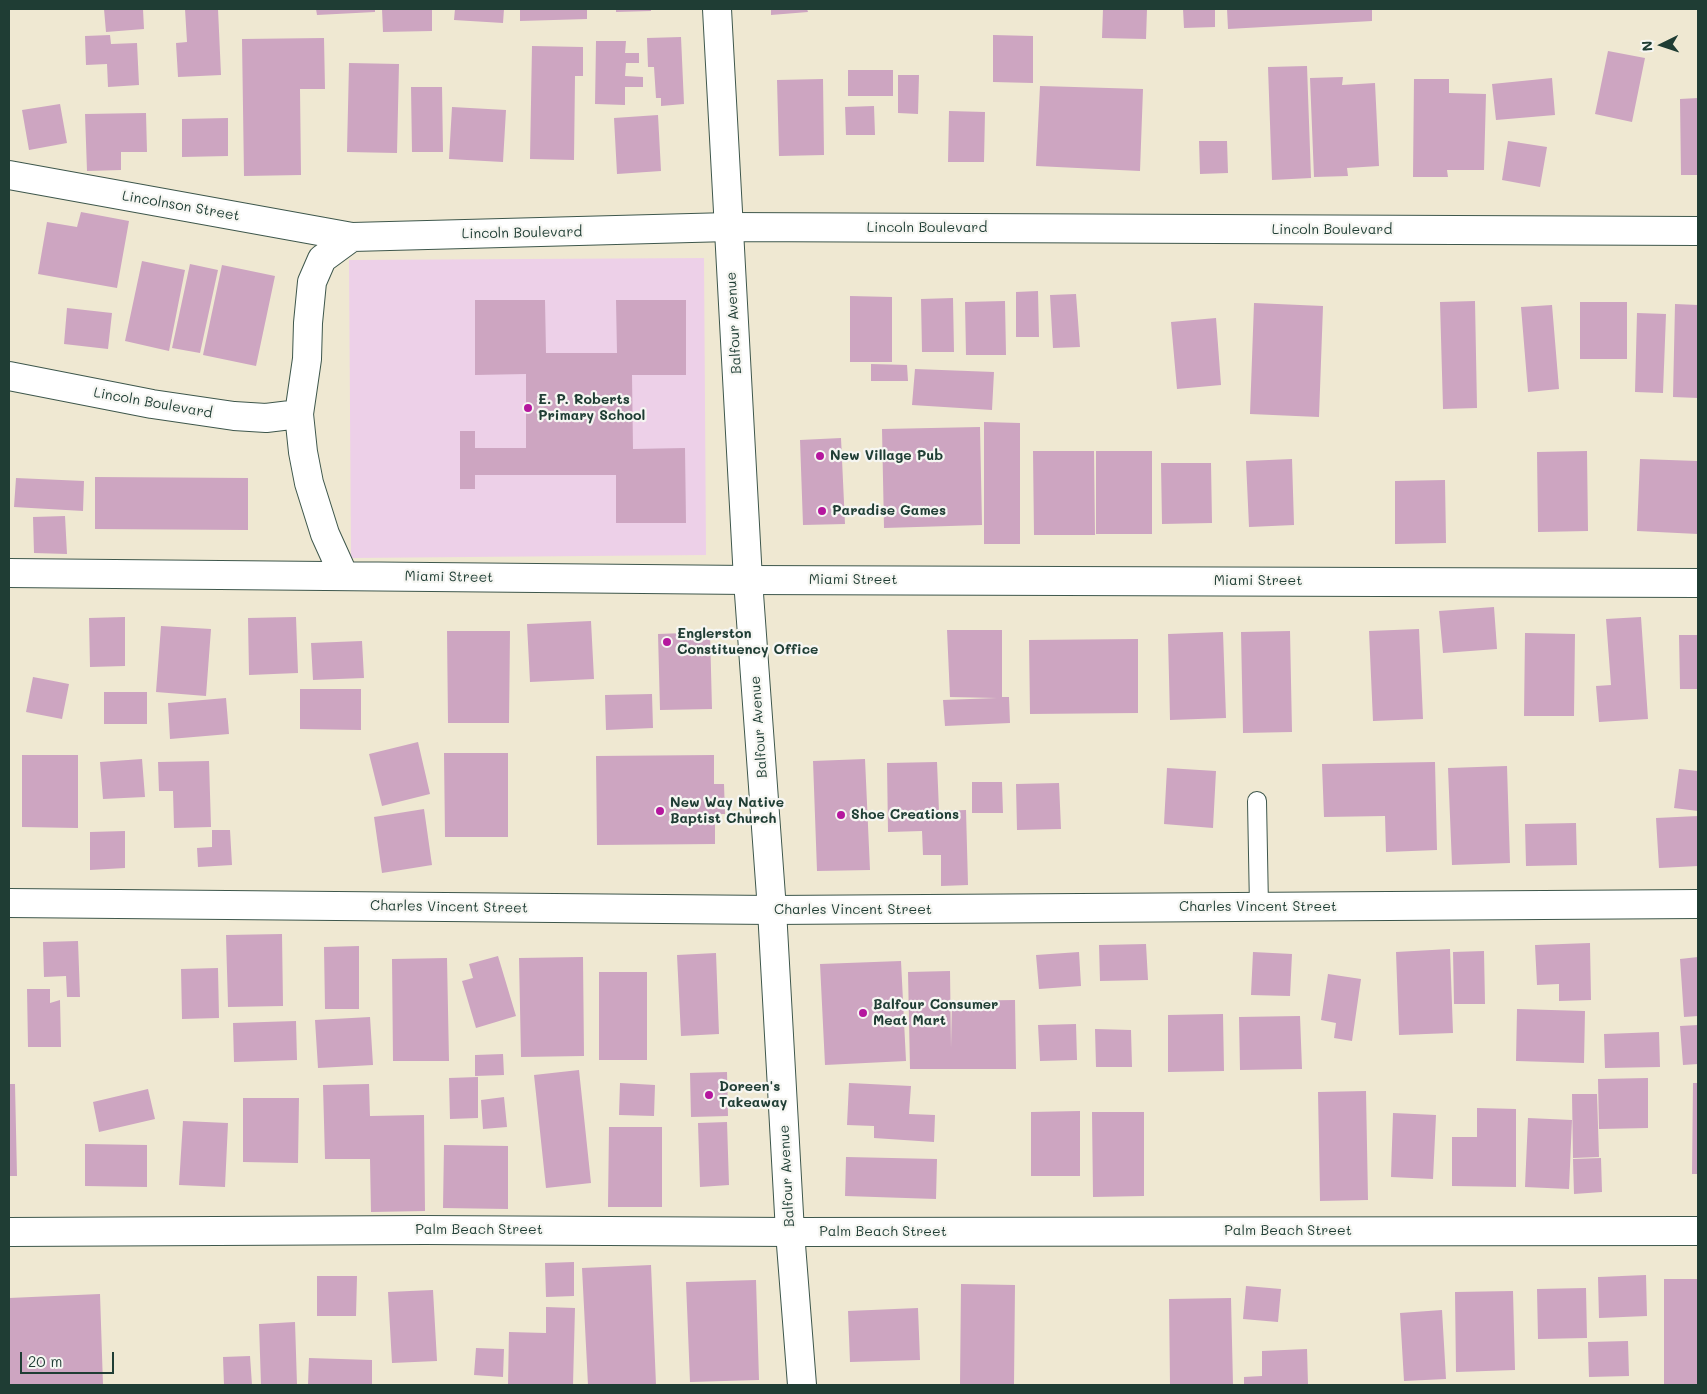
<!DOCTYPE html>
<style>
body{margin:0}
#map{position:relative;width:1707px;height:1394px;overflow:hidden;background:#efe8d2;font-family:Mali,sans-serif}
canvas{display:block}
.frame{position:absolute;inset:0;border:10px solid #1f3d34;pointer-events:none}
.north{position:absolute;left:1637px;top:20px;width:50px;height:50px;-webkit-text-stroke:4px #f6f6f2;paint-order:stroke;rotate:266deg;font-size:14px;font-weight:700;line-height:20px;text-align:center;color:#1f3d34}
.north::after{content:'';display:block;margin:auto;width:18px;height:22px;background:#1f3d34;clip-path:polygon(50% 0,100% 100%,50% 72%,0 100%)}
.scale{position:absolute;left:20px;top:1352px;width:94px;height:22px;box-sizing:border-box;border:2px solid #1f3d34;border-top:0;padding-left:6px;font-size:15px;line-height:18px;white-space:nowrap;color:#1f3d34;-webkit-text-stroke:4px #f6f6f2;paint-order:stroke}
</style>
<div id="map">
<canvas width="1707" height="1394"></canvas>
<div class="frame"></div>
<div class="north">N</div>
<div class="scale">20 m</div>
</div>
<script>
const g = document.querySelector('canvas').getContext('2d');
g.lineJoin = 'round';
function fillPath(path, color) { g.fillStyle = color; g.fill(path, 'evenodd'); }
const shape = rows => new Path2D(rows.map(r => 'M' + r).join(''));
function stroke(path, color, width, dash) { g.strokeStyle = color; g.lineWidth = width; g.lineCap = dash ? 'butt' : 'round'; g.setLineDash(dash || []); g.stroke(path); }
function drawText(font, color, halo, rows, align = 'center') {
  g.font = font + ' Mali,sans-serif'; g.lineWidth = 4.5; g.setLineDash([]); g.textBaseline = 'middle'; g.strokeStyle = halo; g.fillStyle = color; for (const [text, x, y, turn = 0] of rows) {
    g.save(); g.translate(x, y); g.rotate((+turn || 0) * Math.PI / 180); g.textAlign = isNaN(turn) ? turn : align; if (halo) g.strokeText(text, 0, 0); g.fillText(text, 0, 0); g.restore();
  }
}
const built = shape([
 [704,258,706,555,351,558,349,260]
]);
const building = shape([
 [104,9,143,9,144,29,106,32],
 [185,9,218,9,221,75,178,77,176,43,187,42],
 [316,9,375,9,375,12,317,15],
 [382,9,432,9,432,31,383,32],
 [455,9,504,9,503,23,454,20],
 [520,9,587,9,587,19,520,21],
 [616,9,651,9,651,11,616,12],
 [771,9,807,9,808,12,771,15],
 [1103,9,1147,9,1146,39,1102,38],
 [1183,9,1215,9,1215,27,1184,28],
 [1227,9,1372,9,1372,21,1228,29],
 [110,35,111,44,137,43,139,85,108,87,107,64,86,65,85,36],
 [993,35,1033,36,1033,83,993,82],
 [681,37,684,104,661,106,661,98,656,98,654,67,648,67,647,38],
 [324,38,325,89,300,89,301,175,244,176,242,39],
 [596,41,626,41,625,53,639,53,639,63,626,63,625,76,643,77,643,87,625,87,625,105,595,104],
 [532,46,583,47,583,76,575,76,574,160,530,159],
 [1608,51,1645,58,1632,122,1595,114],
 [349,63,399,64,397,153,347,152],
 [1307,66,1311,178,1272,180,1268,67],
 [848,70,893,70,893,96,848,96],
 [898,75,919,75,918,114,898,113],
 [1343,77,1342,85,1375,83,1379,166,1347,168,1348,176,1314,177,1310,78],
 [1552,78,1555,115,1496,120,1492,84],
 [823,79,824,155,779,156,777,80],
 [1414,79,1449,79,1449,93,1486,94,1484,170,1447,170,1448,177,1413,177],
 [1040,86,1143,89,1140,171,1036,166],
 [411,87,442,87,443,152,412,152],
 [1698,98,1698,175,1681,175,1680,99],
 [60,104,67,143,29,150,22,110],
 [874,106,875,135,846,135,845,107],
 [452,107,506,110,503,162,449,159],
 [949,111,985,112,984,162,948,162],
 [146,113,147,152,121,152,121,170,87,171,85,114],
 [658,115,661,171,617,174,614,118],
 [228,118,228,156,182,157,182,119],
 [1199,141,1227,141,1228,173,1200,174],
 [1508,141,1547,147,1540,187,1502,180],
 [81,212,129,221,117,288,38,274,47,222,77,227],
 [142,261,185,270,169,351,125,341],
 [190,264,218,270,200,353,172,348],
 [222,265,275,276,256,366,203,355],
 [1038,291,1039,337,1016,337,1016,292],
 [1076,294,1080,347,1053,348,1050,295],
 [850,296,892,297,892,362,850,362],
 [953,298,954,352,922,352,921,299],
 [475,300,545,300,546,353,617,353,616,300,686,300,686,375,632,375,633,449,685,448,686,523,616,523,616,475,475,475,475,489,460,489,460,431,475,431,475,448,526,448,526,374,475,375],
 [1005,301,1006,355,966,355,965,302],
 [1475,301,1477,408,1443,409,1440,302],
 [1580,302,1627,302,1627,359,1580,359],
 [1254,303,1323,306,1319,417,1250,414],
 [1675,304,1698,305,1698,398,1673,397],
 [1552,305,1559,389,1528,392,1521,307],
 [67,308,112,313,108,349,64,344],
 [1637,313,1666,314,1663,393,1635,392],
 [1216,318,1221,385,1177,389,1171,322],
 [871,364,907,365,908,381,871,381],
 [915,369,994,372,992,410,912,405],
 [984,422,1020,423,1020,544,984,544],
 [980,427,982,525,884,528,882,429],
 [841,438,845,524,803,525,800,440],
 [1033,451,1094,451,1095,535,1034,535],
 [1096,451,1152,451,1152,534,1096,534],
 [1587,451,1588,531,1538,532,1537,452],
 [1292,459,1294,525,1249,527,1246,461],
 [1640,459,1698,461,1698,534,1637,531],
 [1161,463,1211,463,1212,523,1162,524],
 [95,477,248,478,248,530,95,529],
 [16,478,84,481,83,511,14,507],
 [1445,480,1446,543,1395,544,1395,481],
 [65,516,67,554,34,553,33,517],
 [1494,607,1497,649,1443,653,1439,611],
 [125,617,125,666,90,667,89,618],
 [296,617,298,673,249,675,248,618],
 [1641,617,1648,719,1599,722,1596,686,1611,685,1606,619],
 [591,621,594,679,530,682,527,624],
 [161,626,211,629,206,696,156,692],
 [1419,629,1423,719,1373,721,1369,631],
 [947,630,1002,630,1002,697,1009,697,1010,723,945,726,943,700,997,698,950,697],
 [447,631,510,631,509,723,448,723],
 [1290,631,1292,732,1243,733,1241,632],
 [710,632,712,709,660,710,658,634],
 [1223,632,1226,718,1170,720,1168,634],
 [1525,633,1575,634,1574,716,1524,716],
 [1679,635,1698,635,1698,689,1680,689],
 [1138,639,1138,713,1030,714,1029,640],
 [362,641,364,678,313,680,311,643],
 [33,677,69,684,62,719,26,712],
 [300,689,361,689,361,730,300,729],
 [104,692,147,692,147,724,104,724],
 [652,694,653,728,606,730,605,695],
 [226,698,229,734,170,739,168,703],
 [418,742,430,794,382,806,369,754],
 [444,753,508,753,508,837,445,837],
 [22,755,78,755,78,828,22,827],
 [714,755,714,784,724,784,725,814,715,814,715,844,597,845,596,756],
 [142,759,145,797,103,799,100,762],
 [865,759,870,870,817,871,813,761],
 [209,761,211,827,174,828,173,791,159,791,158,762],
 [937,762,939,811,966,810,968,885,941,886,941,855,923,855,922,831,888,832,887,763],
 [1435,762,1437,850,1386,852,1385,816,1324,817,1322,764],
 [1507,766,1510,863,1452,865,1448,768],
 [1167,768,1216,771,1213,828,1164,824],
 [1679,769,1698,771,1698,811,1674,808],
 [972,782,1002,782,1003,813,972,813],
 [1059,783,1061,829,1017,830,1016,784],
 [424,809,432,865,382,873,374,817],
 [1698,816,1698,866,1659,868,1656,818],
 [1576,823,1577,865,1526,866,1525,824],
 [212,830,230,830,232,865,198,867,197,848,212,847],
 [125,831,125,868,90,870,90,832],
 [282,934,283,1006,228,1007,226,935],
 [78,941,80,997,67,997,66,976,44,977,43,942],
 [1590,943,1591,1000,1559,1001,1559,984,1537,985,1535,945],
 [1146,944,1148,980,1100,981,1099,945],
 [359,946,359,1009,325,1009,324,947],
 [1450,949,1453,1033,1399,1035,1396,952],
 [1484,951,1485,1004,1454,1004,1453,952],
 [1079,952,1081,986,1039,989,1036,955],
 [1253,952,1292,954,1290,996,1251,995],
 [716,953,719,1034,681,1036,677,955],
 [498,956,516,1016,476,1028,462,981,473,978,469,964],
 [583,957,584,1056,521,1057,519,958],
 [1698,957,1698,1016,1684,1017,1680,959],
 [447,958,449,1061,393,1061,392,959],
 [901,961,906,1061,825,1065,820,964],
 [218,968,219,1018,182,1019,181,969],
 [950,971,951,1048,952,1001,1015,1000,1016,1069,910,1069,908,972],
 [599,972,647,972,647,1060,599,1060],
 [1328,974,1361,979,1352,1041,1334,1038,1336,1023,1321,1020],
 [27,989,50,989,50,1003,60,1000,61,1047,28,1047],
 [1517,1009,1585,1011,1584,1063,1516,1061],
 [1223,1014,1224,1071,1168,1072,1168,1015],
 [1300,1016,1302,1069,1240,1070,1239,1017],
 [370,1017,373,1065,318,1068,315,1020],
 [296,1021,297,1060,234,1062,233,1023],
 [1076,1024,1077,1060,1040,1061,1038,1025],
 [1698,1025,1698,1064,1683,1065,1680,1026],
 [1095,1029,1131,1030,1132,1067,1096,1067],
 [1659,1032,1660,1067,1605,1068,1604,1034],
 [503,1054,504,1075,475,1076,475,1055],
 [579,1070,591,1183,546,1188,534,1075],
 [727,1072,728,1116,691,1117,690,1073],
 [478,1077,478,1118,450,1119,449,1078],
 [1648,1078,1648,1128,1599,1129,1598,1079],
 [620,1083,655,1085,654,1116,619,1115],
 [849,1083,911,1086,909,1114,935,1115,934,1142,874,1138,874,1126,847,1125],
 [1693,1083,1698,1083,1698,1174,1692,1174],
 [9,1084,15,1084,17,1176,9,1176],
 [369,1084,370,1116,424,1115,425,1211,371,1212,370,1159,325,1159,323,1085],
 [148,1089,155,1119,99,1132,93,1102],
 [1366,1091,1368,1200,1320,1201,1318,1092],
 [1572,1094,1597,1094,1599,1157,1573,1158],
 [504,1097,507,1127,483,1129,481,1100],
 [243,1098,299,1098,298,1163,243,1162],
 [1477,1108,1516,1109,1516,1187,1452,1186,1452,1137,1477,1137],
 [1080,1111,1080,1176,1031,1176,1031,1112],
 [1092,1112,1144,1112,1144,1196,1093,1197],
 [1393,1113,1436,1115,1433,1179,1391,1177],
 [1528,1118,1572,1120,1569,1189,1525,1187],
 [183,1121,228,1123,225,1187,179,1185],
 [727,1122,729,1185,700,1187,698,1123],
 [609,1127,662,1127,662,1207,608,1207],
 [85,1144,147,1145,147,1187,85,1186],
 [444,1145,508,1146,508,1209,443,1208],
 [846,1157,937,1159,936,1199,845,1196],
 [1601,1158,1602,1192,1574,1194,1573,1159],
 [574,1262,574,1296,546,1297,545,1263],
 [651,1265,656,1385,588,1385,582,1268],
 [1646,1275,1647,1316,1599,1318,1598,1277],
 [317,1276,357,1276,356,1316,317,1316],
 [1664,1279,1698,1279,1698,1385,1664,1385],
 [756,1280,759,1380,690,1382,686,1282],
 [961,1284,1015,1285,1014,1385,960,1385],
 [1246,1286,1281,1289,1278,1322,1243,1319],
 [1586,1288,1587,1338,1538,1339,1537,1289],
 [433,1290,437,1361,392,1363,388,1292],
 [1513,1291,1515,1370,1456,1372,1455,1292],
 [100,1294,103,1385,9,1385,9,1298],
 [1231,1298,1233,1385,1170,1385,1169,1299],
 [546,1307,575,1308,573,1385,508,1385,509,1332,546,1333],
 [918,1308,920,1360,850,1362,848,1311],
 [1442,1310,1446,1379,1404,1381,1400,1313],
 [295,1322,297,1385,261,1385,259,1324],
 [1628,1341,1629,1376,1589,1377,1588,1342],
 [476,1348,504,1349,503,1377,474,1375],
 [1307,1349,1308,1385,1244,1385,1244,1377,1262,1376,1262,1351],
 [250,1356,252,1385,224,1385,223,1357],
 [309,1358,372,1360,372,1385,308,1385]
]);
const service = shape([
 [1257,801,1259,907]
]);
const minor = shape([
 [9,175,352,237],
 [9,376,152,404,234,416,266,418,299,414,307,359,308,323,312,282,322,259,352,237,729,227,1698,231],
 [299,414,303,452,309,483,325,534,344,576],
 [9,573,748,580,1698,583],
 [9,903,772,910,1698,904],
 [9,1232,424,1230,790,1232,1698,1231]
]);
const tertiary = shape([
 [717,9,748,580,772,910,790,1232,802,1385]
]);
const markers = [
 [528,408,5,"#b5179e"],
 [820,456,5,"#b5179e"],
 [822,511,5,"#b5179e"],
 [667,642,5,"#b5179e"],
 [660,811,5,"#b5179e"],
 [841,815,5,"#b5179e"],
 [863,1013,5,"#b5179e"],
 [709,1095,5,"#b5179e"]
];
const streetNames = [
 ["Lincolnson Street",181,206,10],
 ["Lincoln Boulevard",927,228],
 ["Lincoln Boulevard",1332,230],
 ["Lincoln Boulevard",522,233,-1],
 ["Balfour Avenue",734,323,-93],
 ["Lincoln Boulevard",153,403,10],
 ["Miami Street",449,577,1],
 ["Miami Street",853,580],
 ["Miami Street",1258,581],
 ["Balfour Avenue",759,727,-94],
 ["Charles Vincent Street",449,907,1],
 ["Charles Vincent Street",1258,907],
 ["Charles Vincent Street",853,910],
 ["Balfour Avenue",787,1176,-93],
 ["Palm Beach Street",479,1230],
 ["Palm Beach Street",1288,1231],
 ["Palm Beach Street",883,1232]
];
const poiNames = [
 ["E. P. Roberts",538,400],
 ["Primary School",538,416],
 ["New Village Pub",830,456],
 ["Paradise Games",832,511],
 ["Englerston",677,634],
 ["Constituency Office",677,650],
 ["New Way Native",670,803],
 ["Baptist Church",670,819],
 ["Shoe Creations",851,815],
 ["Balfour Consumer",873,1005],
 ["Meat Mart",873,1021],
 ["Doreen's",719,1087],
 ["Takeaway",719,1103]
];
fillPath(built, '#edd0e8');
fillPath(building, '#cda5c1');
stroke(service, '#3e574c', 20);
stroke(minor, '#3e574c', 30);
stroke(tertiary, '#3e574c', 30);
stroke(service, '#fff', 18);
stroke(minor, '#fff', 28);
stroke(tertiary, '#fff', 28);
for (const [x, y, r, color] of markers) { const dot = new Path2D(); dot.arc(x, y, r, 0, 2 * Math.PI); g.fillStyle = color; g.fill(dot); stroke(dot, '#f6f6f2', 2); }
drawText('14px', '#1f3d34', '#f6f6f2', streetNames);
drawText('bold 14px', '#1f3d34', '#f6f6f2', poiNames, 'left');
</script>
